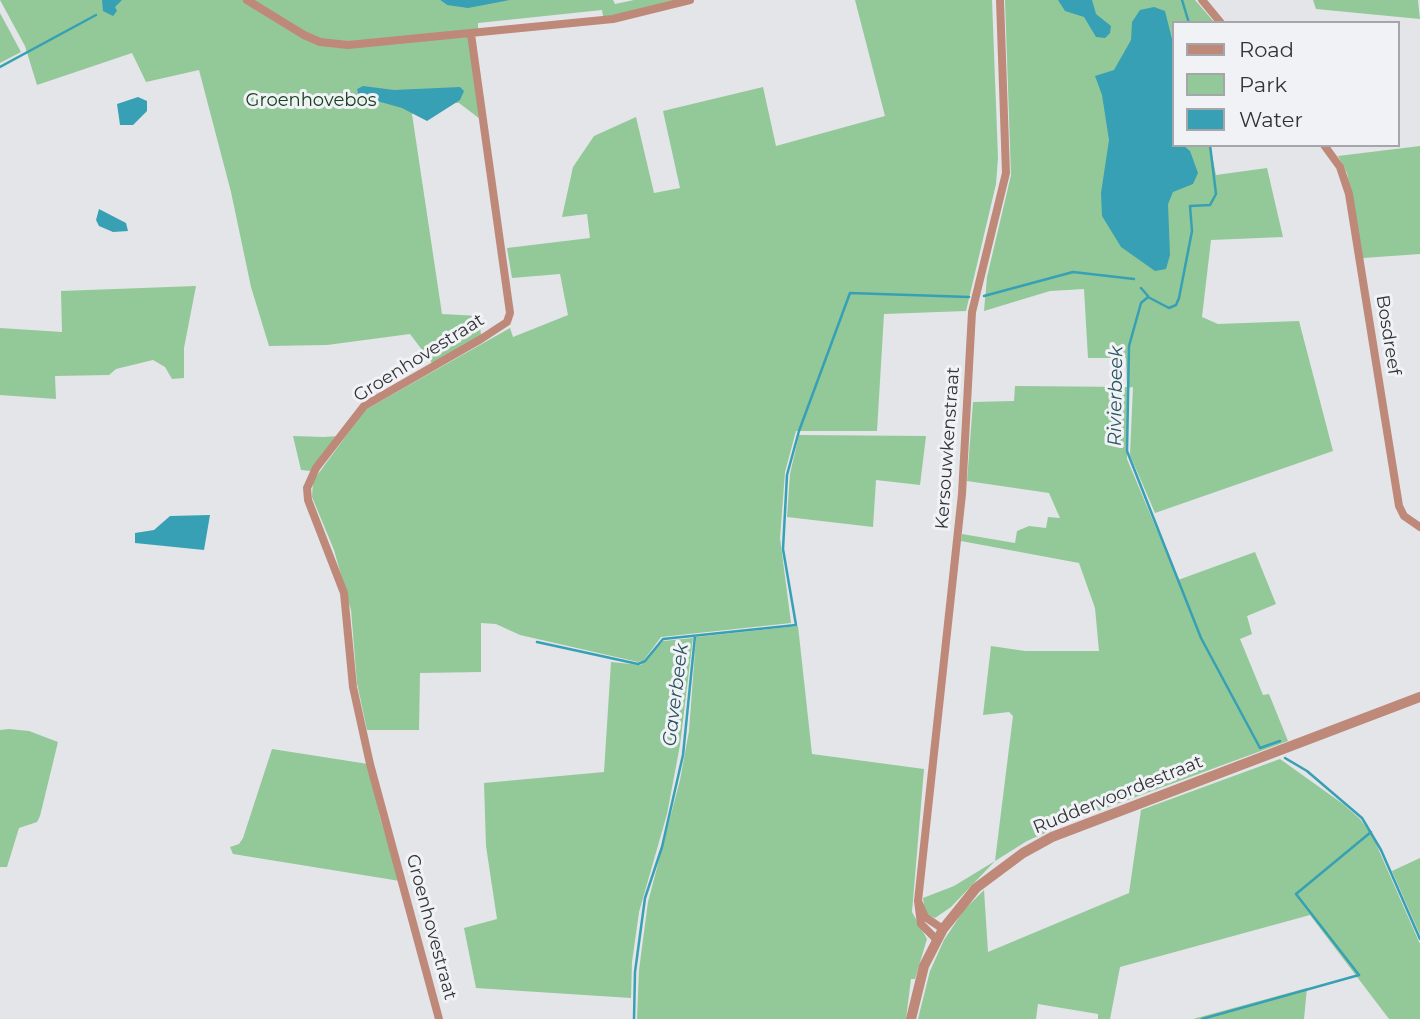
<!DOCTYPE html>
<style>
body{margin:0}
#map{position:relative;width:1420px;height:1019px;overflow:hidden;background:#e3e5e9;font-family:Montserrat,sans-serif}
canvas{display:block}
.legend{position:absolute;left:1172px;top:21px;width:228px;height:126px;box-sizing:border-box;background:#f1f2f6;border:2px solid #a5a6a9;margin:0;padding:9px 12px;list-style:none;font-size:21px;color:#333436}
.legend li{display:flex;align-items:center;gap:14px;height:35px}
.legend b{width:35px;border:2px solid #a5a6a9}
</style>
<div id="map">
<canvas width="1420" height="1019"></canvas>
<ul class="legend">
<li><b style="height:9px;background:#bf897a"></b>Road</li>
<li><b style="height:19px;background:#93c899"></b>Park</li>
<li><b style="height:19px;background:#38a0b4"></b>Water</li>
</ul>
</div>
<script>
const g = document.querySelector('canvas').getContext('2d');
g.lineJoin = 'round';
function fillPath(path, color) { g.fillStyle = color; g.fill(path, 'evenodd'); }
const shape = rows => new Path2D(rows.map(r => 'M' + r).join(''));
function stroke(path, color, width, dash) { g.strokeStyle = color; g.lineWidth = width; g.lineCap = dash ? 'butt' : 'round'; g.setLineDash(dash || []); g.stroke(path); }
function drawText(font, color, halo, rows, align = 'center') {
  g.font = font + ' Montserrat,sans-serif'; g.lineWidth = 6; g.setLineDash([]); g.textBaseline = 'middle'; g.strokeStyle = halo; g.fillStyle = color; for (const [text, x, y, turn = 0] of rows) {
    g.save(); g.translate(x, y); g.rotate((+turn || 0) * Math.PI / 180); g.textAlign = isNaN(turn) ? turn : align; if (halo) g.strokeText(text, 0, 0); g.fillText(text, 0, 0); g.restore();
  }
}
const green = shape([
 [0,0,440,0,447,5,510,0,613,0,615,4,634,0,675,0,612,16,603,16,602,10,478,23,478,29,469,30,480,119,459,103,432,102,412,114,442,314,479,316,481,335,432,363,410,334,327,345,269,346,251,287,231,192,199,70,146,82,132,53,37,85,25,46],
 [855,0,992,0,998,158,996,184,966,311,884,314,877,431,796,431,785,472,780,538,791,623,661,637,644,660,638,662,520,635,496,624,481,623,481,672,420,673,419,730,367,730,357,683,351,610,334,550,312,497,313,481,365,410,510,328,513,337,568,315,560,274,512,278,507,248,590,238,587,214,562,217,573,167,594,136,636,117,654,193,680,188,663,111,763,87,776,146,885,116],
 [1005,0,1195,0,1215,23,1173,23,1173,145,1210,145,1216,175,1267,168,1283,237,1211,240,1202,317,1218,324,1299,321,1333,451,1155,513,1130,455,1133,387,1127,388,1127,459,1178,580,1255,552,1276,604,1247,616,1252,634,1240,639,1263,695,1269,694,1288,741,1076,819,1027,841,995,861,951,907,935,918,925,914,923,898,954,886,995,861,1013,716,1009,712,983,715,991,646,1025,651,1099,651,1095,608,1079,563,961,541,962,534,1015,543,1017,531,1029,526,1046,528,1048,517,1060,518,1049,493,967,481,973,402,1014,401,1015,386,1127,387,1126,358,1088,358,1084,289,1050,291,984,311,987,277,1011,175],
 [1313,0,1418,0,1420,19,1316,9],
 [0,13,21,52,0,63],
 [1420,146,1420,254,1363,258,1347,173,1338,156],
 [196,286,184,348,184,378,172,379,165,367,153,360,116,369,109,375,55,376,56,399,0,395,0,328,62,332,61,291],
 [799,435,926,436,920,485,876,480,873,527,787,517,790,474],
 [293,436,324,437,339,436,311,471,301,470],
 [798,626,812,754,924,769,912,912,927,939,915,979,911,979,906,1019,637,1019,639,970,648,902,680,780,689,731,696,637],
 [693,638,680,745,667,814,639,912,632,962,631,998,476,988,464,928,497,919,486,846,484,783,604,772,611,662,641,665,663,641],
 [9,729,29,731,58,742,40,816,37,822,19,828,7,867,0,867,0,730],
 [272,749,368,764,380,817,400,881,233,854,230,847,239,844,243,838],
 [1280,759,1343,804,1360,819,1373,837,1420,944,1420,1019,1389,1019,1310,915,1120,967,1110,1019,1098,1019,1098,1014,1038,1004,1036,1019,918,1019,930,971,944,940,964,910,984,890,988,952,1129,893,1141,810],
 [1420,858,1420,935,1392,871],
 [1307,988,1304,1019,1193,1019]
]);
const water = shape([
 [102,0,122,0,115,7,117,11,113,16,103,11],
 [440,0,510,0,468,8,447,5],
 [1058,0,1092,0,1096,14,1111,26,1110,33,1105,38,1096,37,1084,17,1065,11],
 [1154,7,1165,11,1173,43,1173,145,1183,145,1190,151,1198,173,1193,184,1173,192,1168,204,1170,255,1166,269,1155,271,1121,247,1102,216,1101,193,1109,140,1102,95,1095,76,1114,70,1131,40,1132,22,1140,10],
 [363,86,394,90,460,87,464,91,460,100,427,121,402,108,359,96,357,89],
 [138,97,147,101,147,111,133,125,120,125,117,104],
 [99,209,126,223,128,231,113,232,99,226,96,220],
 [210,515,204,550,135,543,135,533,154,530,170,516]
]);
const stream = shape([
 [1182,0,1189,23],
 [0,67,96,15],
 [1210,145,1216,194,1210,205,1190,206,1192,231,1179,298,1176,305,1169,308,1148,297,1141,303,1129,346,1127,451,1201,638,1260,748,1280,741],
 [1141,288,1148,296],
 [984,296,1073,272,1134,279],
 [537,642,638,664,645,661,663,639,796,625,783,549,787,475,799,431,850,293,969,297],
 [1285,758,1307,771,1362,818,1381,850,1420,939],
 [634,1019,635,972,645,898,662,847,683,755,695,636],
 [1202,1019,1359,975,1296,894,1371,832]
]);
const minor = shape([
 [247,0,304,35,320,42,348,45,613,19,690,0],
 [1202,0,1221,23],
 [1324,145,1340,167,1349,194,1399,506,1404,516,1420,527],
 [918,901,962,494,972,312,1006,173,1000,0],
 [937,940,921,924,918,901,925,917,943,929],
 [439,1019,370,764,353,687,344,593,308,500,307,488,316,468,364,406,481,339,507,322,510,313,471,34]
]);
const tertiary = shape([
 [911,1019,924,966,943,929,976,888,1023,853,1052,837,1420,697]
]);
const parkNames = [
 ["Groenhovebos",311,101]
];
const streetNames = [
 ["Bosdreef",1388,335,81],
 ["Groenhovestraat",419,358,-32],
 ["Kersouwkenstraat",948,448,-86],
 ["Ruddervoordestraat",1118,795,-22],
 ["Groenhovestraat",431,927,75]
];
const waterNames = [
 ["Rivierbeek",1116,396,-89],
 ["Gaverbeek",676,695,-83]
];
fillPath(green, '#93c899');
fillPath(water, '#38a0b4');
stroke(stream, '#38a0b4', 2.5);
stroke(minor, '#bf897a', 8);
stroke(tertiary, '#bf897a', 10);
drawText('18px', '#16411f', '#f1f2f6', parkNames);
drawText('18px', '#333436', '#f1f2f6', streetNames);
drawText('italic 19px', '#28545e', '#f1f2f6', waterNames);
</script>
